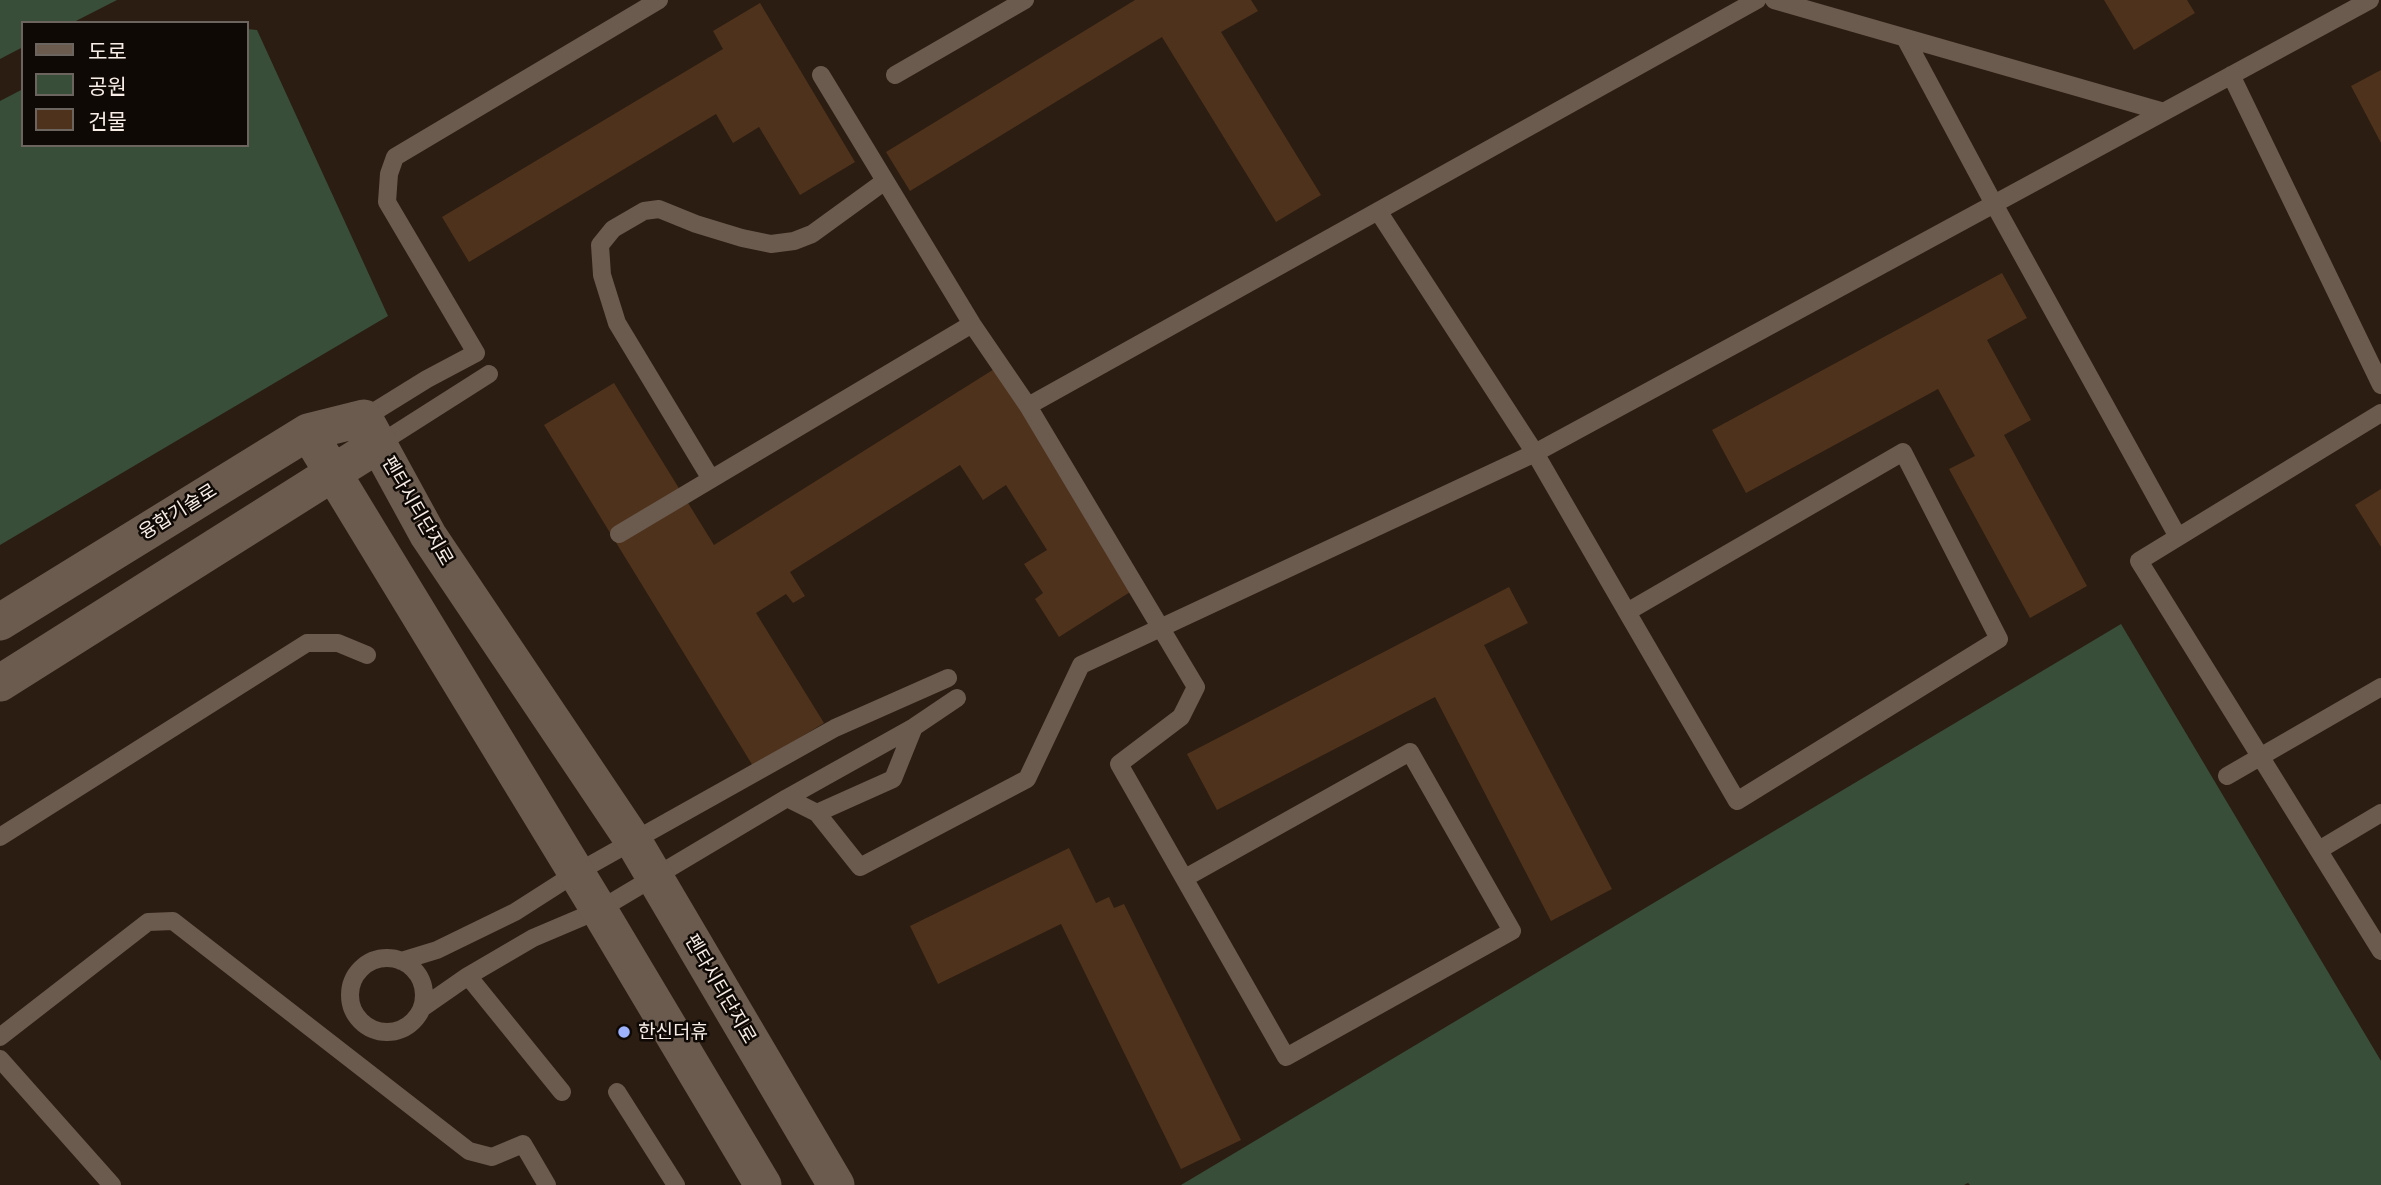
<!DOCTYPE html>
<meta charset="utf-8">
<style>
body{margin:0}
#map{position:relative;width:2381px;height:1185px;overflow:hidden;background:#2b1d12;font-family:Mulish,"Noto Sans KR",sans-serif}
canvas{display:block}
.legend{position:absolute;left:21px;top:21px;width:228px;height:126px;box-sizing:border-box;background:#0f0905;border:2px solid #6c645f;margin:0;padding:9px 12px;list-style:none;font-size:21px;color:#f7ede6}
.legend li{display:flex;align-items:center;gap:14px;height:35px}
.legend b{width:35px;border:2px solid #6c645f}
</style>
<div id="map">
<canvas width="2381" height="1185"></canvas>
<ul class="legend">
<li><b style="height:9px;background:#6b5a4e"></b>도로</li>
<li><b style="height:19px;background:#384e39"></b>공원</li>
<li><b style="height:19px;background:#4e321c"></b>건물</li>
</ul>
</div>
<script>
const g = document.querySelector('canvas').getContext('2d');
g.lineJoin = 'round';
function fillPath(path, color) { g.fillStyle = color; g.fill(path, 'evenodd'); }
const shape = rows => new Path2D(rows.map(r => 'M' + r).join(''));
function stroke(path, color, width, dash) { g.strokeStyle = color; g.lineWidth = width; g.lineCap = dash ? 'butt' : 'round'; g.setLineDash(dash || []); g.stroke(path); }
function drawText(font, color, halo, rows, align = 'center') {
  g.font = font + ' Mulish,"Noto Sans KR",sans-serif'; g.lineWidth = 5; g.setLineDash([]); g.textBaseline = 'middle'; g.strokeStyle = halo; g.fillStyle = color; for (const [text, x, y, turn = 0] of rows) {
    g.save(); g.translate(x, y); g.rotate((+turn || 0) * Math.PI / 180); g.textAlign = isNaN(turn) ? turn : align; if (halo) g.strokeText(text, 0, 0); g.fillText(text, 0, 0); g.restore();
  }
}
const green = shape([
 [0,0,117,0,72,23,23,23,23,47,0,59],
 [247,29,257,30,388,316,0,545,0,101,23,89,23,145,247,145],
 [2121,624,2381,1061,2381,1185,1970,1185,1968,1183,1964,1185,1181,1185]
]);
const building = shape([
 [1135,0,1251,0,1258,11,1221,32,1321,195,1276,222,1162,37,910,191,886,152],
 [2104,0,2187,0,2195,13,2134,50],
 [760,3,855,162,800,195,759,127,733,143,716,114,469,262,442,217,723,49,713,31],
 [2381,70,2381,143,2351,86],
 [2002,273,2027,318,1987,340,2031,420,2004,435,2087,586,2030,618,1949,469,1975,456,1938,389,1746,493,1712,430],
 [999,366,1138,587,1059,637,1035,599,1043,593,1024,564,1047,550,1006,485,983,500,960,465,790,572,805,596,793,603,786,594,756,613,824,723,753,766,544,425,614,383,714,545],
 [2381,489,2381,547,2355,505],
 [1509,587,1528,623,1484,645,1612,889,1551,921,1435,697,1217,810,1187,754],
 [1069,848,1096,903,1109,897,1114,908,1124,904,1241,1140,1181,1169,1061,924,938,984,910,926]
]);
const service = shape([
 [1774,0,2164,112],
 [1905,38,1994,204,2178,537],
 [821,75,972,324,1028,406,1196,687,1181,717,1119,764,1286,1057,1512,931,1410,752,1185,878],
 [895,75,1025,0],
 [2231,75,2381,385],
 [1378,211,1535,453,1627,612,1737,801,1999,639,1903,452,1627,612],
 [1028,406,1757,0],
 [2381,413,2139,561,2381,951],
 [364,418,427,379,476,353,387,202,389,174,395,157,659,0],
 [379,444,489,374],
 [711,479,617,323,602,275,600,245,613,229,644,211,659,209,696,224,742,238,771,244,794,241,812,234,885,181],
 [619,534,972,324],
 [2227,776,2381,687],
 [787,798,817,813,893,779,914,727],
 [817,813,860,867,1027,779,1081,665,1535,453,2370,0],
 [0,837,307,643,338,643,367,655],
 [2319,850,2381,813],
 '350 995a37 37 0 1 1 74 0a37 37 0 1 1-74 0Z',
 [401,961,437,950,515,912,576,873,835,728,948,678],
 [468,976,562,1092],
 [422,1008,468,976,533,938,599,910,787,798,914,727,957,698],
 [0,1037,148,922,173,921,469,1151,492,1157,523,1144,547,1185],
 [0,1059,112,1185],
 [617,1092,676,1185]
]);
const minor = shape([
 [308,432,599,910,763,1185],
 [0,622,308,432,364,418,428,535,634,842,836,1185],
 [0,683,379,444]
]);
const markers = [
 [624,1032,7,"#9eb3fd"]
];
const streetNames = [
 ["펜타시티단지로",417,511,60],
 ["융합기술로",178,512,-32],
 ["펜타시티단지로",720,989,60]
];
const poiNames = [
 ["한신더휴",638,1032]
];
fillPath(green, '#384e39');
fillPath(building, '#4e321c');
stroke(service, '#6b5a4e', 18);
stroke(minor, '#6b5a4e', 37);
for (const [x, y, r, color] of markers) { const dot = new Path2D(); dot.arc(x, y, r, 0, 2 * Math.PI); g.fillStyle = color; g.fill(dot); stroke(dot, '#0f0905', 2.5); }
drawText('19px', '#f7ede6', '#0f0905', streetNames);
drawText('19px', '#f7ede6', '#0f0905', poiNames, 'left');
</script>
